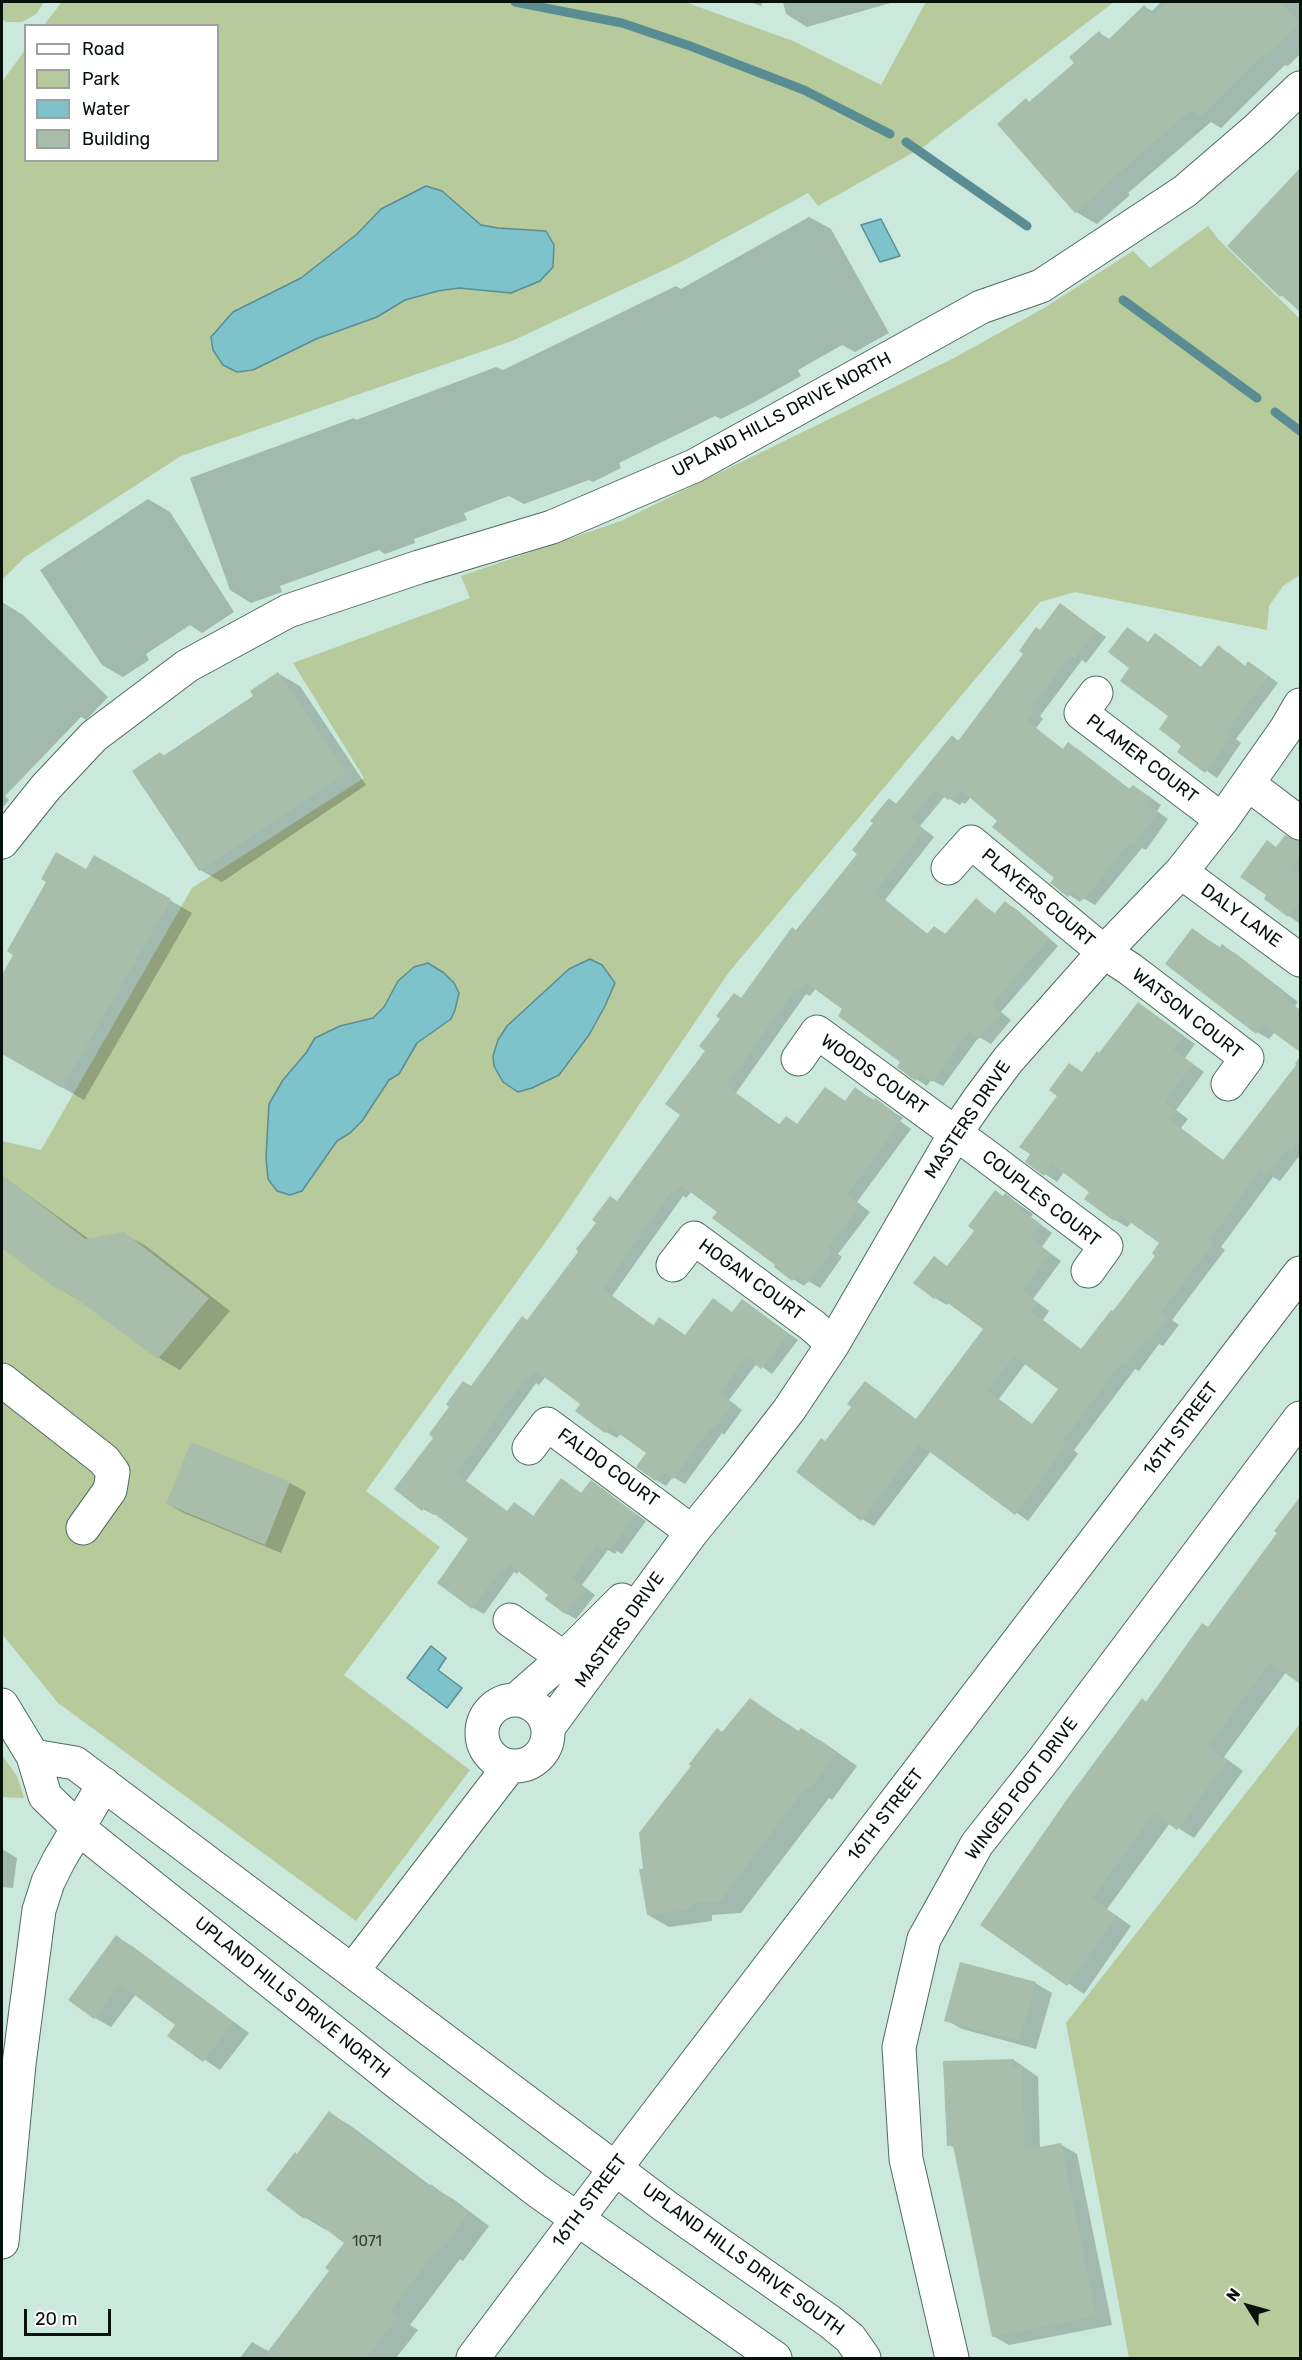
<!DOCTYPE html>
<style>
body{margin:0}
#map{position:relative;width:1302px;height:2360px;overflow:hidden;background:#cae8db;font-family:Rubik,sans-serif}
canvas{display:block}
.frame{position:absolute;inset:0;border:3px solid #07120d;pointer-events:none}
.legend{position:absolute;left:24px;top:24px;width:195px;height:138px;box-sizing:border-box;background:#fff;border:2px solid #9ca09e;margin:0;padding:8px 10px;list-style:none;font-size:18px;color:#07120d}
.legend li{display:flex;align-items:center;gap:12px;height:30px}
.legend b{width:30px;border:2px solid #9ca09e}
.north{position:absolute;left:1218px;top:2276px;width:60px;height:60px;-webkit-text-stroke:4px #fff;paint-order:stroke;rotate:307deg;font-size:16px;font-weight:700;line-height:24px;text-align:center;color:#07120d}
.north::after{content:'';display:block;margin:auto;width:21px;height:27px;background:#07120d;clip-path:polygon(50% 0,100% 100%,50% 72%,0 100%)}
.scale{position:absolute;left:24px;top:2309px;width:87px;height:27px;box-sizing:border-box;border:3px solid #07120d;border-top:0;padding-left:8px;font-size:18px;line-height:21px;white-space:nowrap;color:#07120d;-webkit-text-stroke:4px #fff;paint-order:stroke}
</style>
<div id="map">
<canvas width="1302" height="2360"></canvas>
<div class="frame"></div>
<ul class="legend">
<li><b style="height:8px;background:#fff"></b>Road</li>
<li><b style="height:16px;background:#b6ca9b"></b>Park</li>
<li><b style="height:16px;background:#7ec2cc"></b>Water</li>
<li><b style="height:16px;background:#a9beaa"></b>Building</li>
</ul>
<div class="north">N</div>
<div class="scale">20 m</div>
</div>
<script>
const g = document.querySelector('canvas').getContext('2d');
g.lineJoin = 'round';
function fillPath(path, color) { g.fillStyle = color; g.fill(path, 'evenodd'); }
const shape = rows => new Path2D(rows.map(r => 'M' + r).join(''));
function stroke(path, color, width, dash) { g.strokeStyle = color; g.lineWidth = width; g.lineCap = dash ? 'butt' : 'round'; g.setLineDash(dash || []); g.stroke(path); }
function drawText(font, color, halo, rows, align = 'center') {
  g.font = font + ' Rubik,sans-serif'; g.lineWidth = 4.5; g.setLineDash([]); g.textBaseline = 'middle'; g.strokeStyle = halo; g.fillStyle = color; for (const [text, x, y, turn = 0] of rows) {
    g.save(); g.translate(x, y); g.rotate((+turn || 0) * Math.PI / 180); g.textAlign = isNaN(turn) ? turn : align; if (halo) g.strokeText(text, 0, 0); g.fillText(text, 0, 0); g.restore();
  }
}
const green = shape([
 [2,2,44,2,36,14,22,22,6,22,2,19],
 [62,2,685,2,793,41,881,85,926,2,1114,2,923,147,818,206,808,193,677,264,512,341,181,456,25,557,2,580,2,82,25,50,26,160,218,160,218,26,44,25],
 [1208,226,1219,240,1300,319,1300,575,1283,586,1269,606,1267,630,1075,592,1040,602,729,972,557,1226,366,1491,440,1547,344,1675,470,1770,356,1921,58,1703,2,1634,2,1141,41,1150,192,888,364,778,293,663,470,598,461,576,621,521,954,358,1044,308,1133,251,1150,268],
 [1300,1724,1300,2358,1129,2358,1066,2023],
 [2,1755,17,1776,24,1798,2,1797]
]);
const water = shape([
 [426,186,442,191,481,225,498,228,546,231,554,245,553,267,540,281,511,293,459,288,438,291,405,300,377,317,316,339,253,370,237,372,223,365,213,350,211,337,233,312,301,278,357,234,381,209,426,186],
 [881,219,900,256,880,262,861,225,881,219],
 [590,959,602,965,615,983,605,1006,589,1035,559,1075,532,1088,518,1092,503,1082,494,1066,493,1056,498,1040,507,1026,569,969,590,959],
 [428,963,444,973,454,983,459,993,455,1010,451,1019,417,1043,399,1074,389,1080,362,1121,350,1133,337,1141,302,1191,290,1195,277,1191,268,1179,266,1157,269,1104,283,1080,306,1053,315,1038,340,1026,373,1018,384,1007,398,981,414,967,428,963],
 [431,1646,446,1658,438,1670,462,1688,447,1708,407,1678,431,1646]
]);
const shadow = shape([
 [750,2,763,2,761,6],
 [783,2,894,2,807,27,786,14],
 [1161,2,1300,2,1300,54,1288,66,1285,65,1221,128,1211,122,1128,193,1130,195,1097,224,1076,212,999,124,1030,103,1076,63,1099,33,1111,40,1145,7,1152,11],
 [1300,170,1300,310,1281,295,1229,245],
 [809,217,831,229,889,333,855,352,842,345,798,370,801,376,751,404,721,419,715,416,619,463,621,468,593,482,589,480,524,504,509,496,464,513,467,520,414,539,415,543,385,554,379,550,280,586,282,592,251,603,230,590,190,478,354,418,356,420,496,367,503,370,676,286,681,289],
 [148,499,170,512,234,612,202,633,190,625,146,654,149,660,123,677,102,665,40,570],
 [2,602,23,615,108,697,86,720,81,717,5,796,9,800,2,808],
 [1060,605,1106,637,1086,663,1082,660,1040,716,1043,719,1036,728,1064,750,1069,744,1079,750,1131,790,1144,793,1161,805,1157,811,1168,819,1146,850,1142,848,1095,905,1083,898,1080,902,1052,883,1056,878,999,821,971,797,965,804,962,802,960,805,945,796,920,826,934,837,885,900,929,935,934,928,946,934,976,900,996,914,1006,903,1016,909,1058,946,1001,1012,1011,1020,991,1044,979,1037,943,1086,931,1080,927,1086,916,1079,902,1062,844,1009,816,988,810,996,806,994,736,1093,780,1125,798,1125,826,1089,846,1102,856,1089,903,1118,900,1121,911,1129,857,1202,870,1212,838,1254,842,1257,820,1288,808,1281,804,1286,793,1279,720,1211,692,1191,686,1198,683,1196,612,1296,654,1326,660,1319,686,1336,733,1313,742,1301,798,1340,772,1374,757,1363,729,1400,742,1410,724,1435,722,1433,685,1484,673,1477,666,1486,656,1480,648,1453,621,1433,617,1438,606,1432,577,1410,582,1404,546,1376,539,1385,536,1383,466,1481,508,1512,525,1510,535,1517,562,1480,582,1494,591,1482,646,1521,622,1554,617,1551,615,1554,608,1550,582,1585,595,1595,576,1619,565,1613,550,1594,519,1571,517,1574,514,1572,484,1614,473,1608,439,1582,470,1539,436,1513,434,1515,423,1509,472,1387,528,1321,682,1115,707,1050,742,1000,860,854,889,800,897,804,952,737,959,741],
 [1166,641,1202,668,1229,653,1246,667,1249,663,1259,669,1278,683,1236,739,1241,743,1217,778,1179,751,1183,746,1170,716,1149,643],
 [279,674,300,686,366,785,222,882,200,870,160,753,165,756,256,696],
 [1298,843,1300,843,1300,924,1266,899,1277,848],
 [95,857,192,913,84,1100,2,1052,2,978,15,954,87,871],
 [1193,930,1221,948,1222,946,1235,953,1298,1002,1295,1006,1300,1010,1300,1050,1275,1032,1269,1039,1257,1032],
 [1139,1004,1195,1044,1185,1058,1204,1072,1176,1110,1188,1119,1181,1128,1224,1161,1298,1066,1295,1064,1300,1056,1300,1155,1280,1181,1273,1177,1221,1247,1225,1250,1172,1320,1179,1325,1163,1346,1159,1344,1139,1371,1135,1369,1074,1450,1078,1454,1028,1521,931,1451,874,1526,862,1519,826,1443,853,1406,865,1383,917,1420,985,1328,949,1302,947,1305,935,1298,949,1267,1005,1195,1033,1214,1031,1217,1052,1233,1042,1247,1061,1261,1033,1299,1049,1311,1043,1320,1082,1350,1114,1313,1157,1256,1161,1243,1132,1222,1127,1227,1115,1220,1086,1199,1091,1192,1064,1172,1057,1182,1045,1174,1083,1073,1100,1055],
 [1026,1363,1060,1389,1033,1425,999,1399],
 [2,1176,89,1239,124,1234,146,1246,230,1311,180,1370,159,1358,77,1299,55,1286,2,1246],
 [191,1444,290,1483,306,1492,281,1553,184,1513,167,1504],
 [1300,1498,1300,1682,1286,1672,1224,1757,1243,1771,1194,1838,1170,1823,1107,1909,1131,1926,1084,1994,982,1925,1147,1703,1208,1629,1279,1533,1276,1531],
 [751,1700,800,1732,802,1730,823,1742,857,1766,832,1800,829,1798,741,1913,712,1915,712,1921,669,1927,648,1915,644,1870],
 [2,1849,17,1858,13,1888,2,1887,2,1892],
 [116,1937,132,1946,249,2033,220,2070,169,2035,177,2025,136,1994,111,2027,95,2018],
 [1035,1983,1052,1993,1036,2049,962,2029,946,2020],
 [1014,2060,1038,2077,1040,2148,1060,2144,1077,2154,1112,2325,1009,2345,993,2336,955,2148,949,2145,945,2062],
 [329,2113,351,2126,431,2186,453,2199,489,2226,463,2261,460,2259,410,2325,418,2330,396,2358,240,2358,252,2342,270,2352,331,2270,346,2243,327,2228,326,2230,304,2217,298,2156]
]);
const stream = shape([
 [515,2,622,23,690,46,804,90,890,134],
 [906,142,1027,226],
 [1123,300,1257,398],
 [1275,412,1300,431]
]);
const building = shape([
 [1168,2,1279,2,1299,23,1266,56,1264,54,1200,117,1192,109,1109,181,1110,182,1075,213,997,124,1026,98,1029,102,1074,63,1069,57,1099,31,1107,41,1144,5,1154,15],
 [1300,168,1300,312,1282,295,1280,297,1227,246],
 [1060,603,1096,630,1075,658,1071,655,1030,709,1033,711,1026,721,1063,749,1068,742,1129,789,1133,785,1151,798,1147,804,1158,812,1134,845,1130,842,1083,900,1072,892,1068,897,1050,883,1054,878,992,827,997,821,961,790,954,799,951,797,948,800,935,790,911,819,924,830,875,892,927,934,934,926,945,934,976,898,994,914,1005,901,1048,939,991,1005,1001,1013,979,1039,969,1031,932,1082,921,1074,915,1081,897,1067,900,1062,838,1016,842,1009,805,982,798,992,795,989,726,1086,779,1125,786,1116,797,1124,825,1087,845,1101,855,1087,873,1101,875,1098,893,1111,891,1114,901,1121,847,1195,860,1205,828,1247,832,1250,808,1283,797,1275,792,1281,774,1267,775,1265,712,1218,717,1212,681,1185,675,1194,671,1191,603,1289,653,1326,659,1317,685,1335,713,1298,732,1312,742,1299,788,1333,761,1369,746,1357,719,1393,732,1403,713,1430,710,1428,673,1479,662,1471,655,1481,636,1467,646,1453,610,1427,605,1433,575,1411,580,1404,535,1370,528,1380,525,1378,456,1474,507,1511,514,1502,533,1516,561,1478,581,1493,591,1480,636,1514,610,1549,606,1546,603,1549,597,1545,572,1578,585,1588,565,1614,545,1599,548,1595,509,1564,505,1569,503,1567,472,1609,437,1583,468,1539,425,1507,422,1511,394,1489,433,1438,429,1434,449,1407,446,1404,463,1381,471,1386,522,1316,527,1320,578,1252,576,1249,596,1223,592,1220,610,1196,617,1201,680,1115,665,1104,705,1051,699,1046,720,1019,716,1016,734,993,741,998,792,927,796,930,857,854,852,850,873,823,870,821,889,798,896,804,952,735,958,741,1023,654,1019,651,1036,627,1040,630],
 [1127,627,1148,642,1155,633,1201,667,1218,645,1245,666,1248,661,1268,676,1226,732,1232,736,1205,773,1177,752,1181,746,1159,729,1168,716,1120,681,1129,668,1108,652],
 [278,672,346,772,199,871,132,771,160,752,163,756,253,696,250,691],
 [1285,835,1300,841,1300,855,1291,868,1300,874,1300,899,1288,917,1264,899,1266,895,1240,877,1267,840,1276,847],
 [56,852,86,869,94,855,171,899,62,1088,2,1054,2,975,13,955,7,951,46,882,41,879],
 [1192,928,1219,948,1222,944,1286,994,1283,998,1300,1010,1300,1052,1263,1025,1256,1034,1165,964],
 [1138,1002,1184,1036,1173,1050,1193,1064,1164,1102,1176,1111,1170,1120,1223,1160,1300,1060,1300,1139,1291,1151,1288,1148,1267,1175,1260,1170,1210,1239,1214,1242,1161,1312,1168,1317,1150,1340,1146,1338,1126,1365,1122,1362,1062,1442,1066,1445,1015,1515,919,1444,861,1521,796,1472,821,1438,825,1441,851,1407,847,1404,865,1381,916,1419,983,1329,937,1295,934,1299,913,1283,934,1256,947,1266,974,1231,968,1226,995,1190,1003,1196,1005,1193,1021,1206,1019,1208,1041,1225,1030,1238,1050,1253,1022,1291,1038,1303,1031,1312,1081,1349,1111,1310,1113,1311,1155,1256,1152,1253,1159,1243,1119,1214,1114,1221,1084,1199,1089,1192,1052,1164,1044,1176,1025,1162,1030,1154,1019,1147,1057,1096,1049,1090,1069,1063,1082,1072,1097,1051,1099,1053],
 [1014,1356,1058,1389,1032,1424,987,1391],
 [2,1175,85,1239,124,1232,209,1298,158,1359,71,1295,54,1287,2,1248],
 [191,1442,290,1482,265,1545,166,1504],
 [1300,1497,1300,1684,1270,1662,1208,1747,1227,1761,1177,1830,1154,1813,1092,1898,1116,1916,1067,1986,980,1925,1065,1802,1142,1698,1146,1702,1202,1623,1208,1627,1277,1533,1274,1531],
 [750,1698,798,1732,801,1728,837,1753,810,1788,807,1786,719,1902,691,1903,691,1909,647,1915,639,1869,643,1869,639,1833,691,1766,689,1764,717,1728,722,1732],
 [116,1935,233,2022,203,2062,167,2036,175,2025,120,1984,94,2019,68,2000],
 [960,1962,1036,1982,1019,2040,944,2021],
 [1014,2059,1012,2067,1022,2066,1024,2150,1061,2143,1096,2316,992,2337,953,2145,947,2146,943,2061],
 [329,2111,429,2187,431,2184,468,2213,441,2250,438,2248,390,2311,397,2317,366,2358,263,2358,329,2271,325,2268,344,2243,307,2215,304,2219,266,2190,295,2152,297,2154]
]);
const minor = shape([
 [1096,693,1081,713,1222,820],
 [1248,784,1300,823],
 [2,842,46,787,94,736,187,666,288,611,419,567,552,527,694,466,981,307,1041,286,1185,191,1257,129,1300,88],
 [948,868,971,842,1104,952,1130,969,1247,1058,1228,1084],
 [1181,872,1300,960],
 [798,1059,817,1032,981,1152,1106,1246,1088,1271],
 [673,1265,694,1238,813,1326,833,1344],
 [2,1380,104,1460,113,1472,110,1490,83,1528],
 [529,1448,547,1424,692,1532],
 [510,1620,582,1671],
 '482 1733a33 33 0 1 1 66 0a33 33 0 1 1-66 0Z',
 [516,1700,564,1658,622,1600],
 [2,1705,33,1756,45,1796,77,1827,398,2083,539,2192,775,2358],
 [548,1728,692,1532,741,1472,789,1410,833,1344,955,1134,979,1099,1008,1060,1104,952,1181,872,1222,820,1286,729,1300,705],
 [33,1756,75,1763,665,2206,829,2321,850,2338,864,2358],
 [353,1970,509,1767],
 [2,2242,19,2064,39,1910,48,1882,59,1860,104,1784],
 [952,2358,906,2159,899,2047,924,1939,977,1844,1045,1758,1300,1418]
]);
const major = shape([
 [473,2358,636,2141,1300,1273]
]);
const numberNames = [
 ["1071",367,2242]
];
const streetNames = [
 ["UPLAND HILLS DRIVE NORTH",782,415,-28],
 ["PLAMER COURT",1142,759,37],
 ["PLAYERS COURT",1038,898,40],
 ["DALY LANE",1241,916,36],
 ["WATSON COURT",1187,1014,38],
 ["WOODS COURT",874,1075,35],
 ["MASTERS DRIVE",968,1120,-56],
 ["COUPLES COURT",1041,1199,38],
 ["HOGAN COURT",751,1280,36],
 ["16TH STREET",1181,1429,-53],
 ["FALDO COURT",608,1468,36],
 ["MASTERS DRIVE",620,1630,-54],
 ["WINGED FOOT DRIVE",1022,1789,-53],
 ["16TH STREET",886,1815,-52],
 ["UPLAND HILLS DRIVE NORTH",292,1998,39],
 ["16TH STREET",590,2201,-53],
 ["UPLAND HILLS DRIVE SOUTH",743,2260,36]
];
fillPath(green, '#b6ca9b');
fillPath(water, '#7ec2cc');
stroke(water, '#5a8d93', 1.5);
fillPath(shadow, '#0003');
stroke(stream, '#5a8d93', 9);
fillPath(building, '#a9beaa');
stroke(minor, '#506b60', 35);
stroke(major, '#506b60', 35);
stroke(minor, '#fff', 33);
stroke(major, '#fff', 33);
drawText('15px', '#303d34', null, numberNames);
drawText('18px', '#07120d', '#fff', streetNames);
</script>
